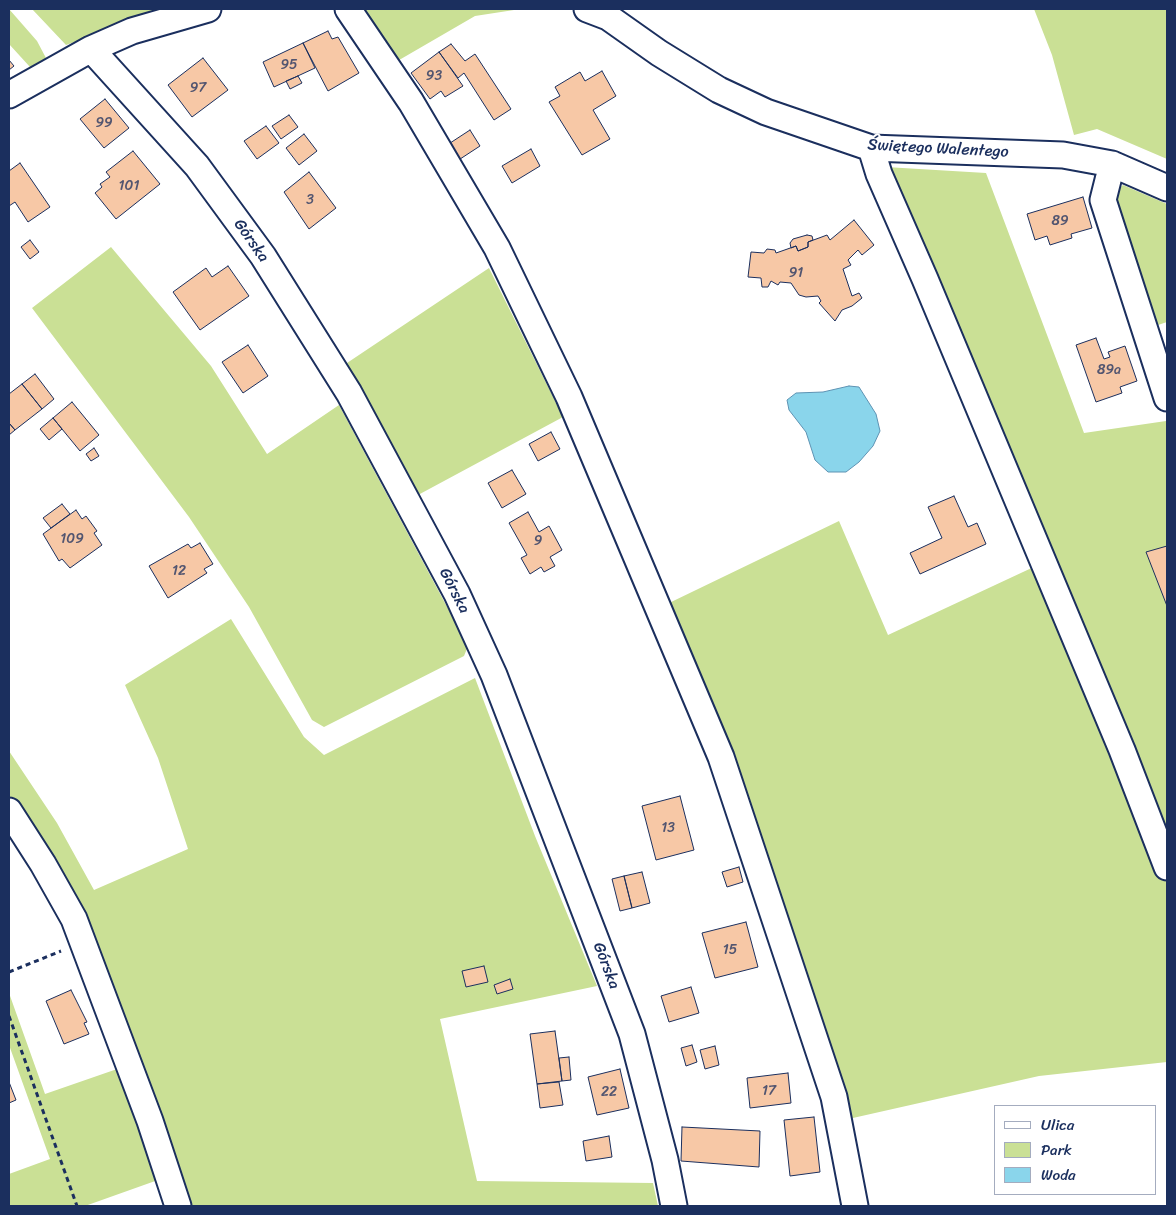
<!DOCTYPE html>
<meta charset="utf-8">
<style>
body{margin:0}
#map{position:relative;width:1176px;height:1215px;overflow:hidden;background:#fff;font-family:Sriracha,sans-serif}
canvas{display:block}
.frame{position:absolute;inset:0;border:10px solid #1b2f5e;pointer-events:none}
.legend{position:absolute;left:994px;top:1105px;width:162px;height:90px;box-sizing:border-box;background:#fff;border:1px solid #a4acbf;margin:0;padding:6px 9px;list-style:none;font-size:15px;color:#1b2f5e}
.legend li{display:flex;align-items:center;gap:10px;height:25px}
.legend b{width:25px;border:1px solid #a4acbf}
</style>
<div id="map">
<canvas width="1176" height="1215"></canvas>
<div class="frame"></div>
<ul class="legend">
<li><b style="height:6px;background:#fff"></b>Ulica</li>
<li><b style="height:14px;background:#cae095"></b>Park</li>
<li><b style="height:14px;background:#8ad5eb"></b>Woda</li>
</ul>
</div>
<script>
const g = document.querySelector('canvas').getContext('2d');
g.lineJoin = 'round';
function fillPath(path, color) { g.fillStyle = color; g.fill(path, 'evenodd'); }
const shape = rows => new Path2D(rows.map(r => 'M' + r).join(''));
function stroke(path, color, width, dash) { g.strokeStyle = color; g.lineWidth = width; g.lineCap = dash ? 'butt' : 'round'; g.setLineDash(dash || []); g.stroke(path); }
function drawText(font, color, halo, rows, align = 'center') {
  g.font = font + ' Sriracha,sans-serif'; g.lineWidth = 4; g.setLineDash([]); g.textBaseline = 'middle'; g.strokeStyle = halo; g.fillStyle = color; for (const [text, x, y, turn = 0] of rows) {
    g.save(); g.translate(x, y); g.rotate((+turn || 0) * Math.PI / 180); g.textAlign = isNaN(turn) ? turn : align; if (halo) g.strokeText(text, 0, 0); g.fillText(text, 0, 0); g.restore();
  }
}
const green = shape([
 [9,9,37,41,46,58,30,67,9,44],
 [32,9,169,9,66,45],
 [362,9,509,9,514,10,475,16,394,63],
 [1034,9,1167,9,1167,159,1097,129,1074,135,1052,55],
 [869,166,986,173,1084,433,1166,421,1167,425,1167,1062,1039,1076,844,1120,667,604,839,521,888,635,1038,565],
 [1123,185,1167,204,1167,322,1155,326,1113,194],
 [111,247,211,366,267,454,339,405,468,646,464,656,324,727,312,720,249,607,189,517,32,308],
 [489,268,563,417,418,495,344,365],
 [231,619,304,737,324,755,475,678,535,836,597,986,440,1019,477,1181,653,1183,658,1206,185,1206,94,934,29,823,9,796,9,751,57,823,94,890,188,849,158,758,125,685],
 [9,993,45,1094,120,1068,158,1180,85,1206,9,1206,9,1174,50,1159,9,1045]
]);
const water = shape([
 [849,386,859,387,876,414,880,431,873,446,859,462,846,472,828,472,815,460,806,432,789,410,787,400,796,393,823,392,849,386]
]);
const building = shape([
 [328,31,332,39,338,37,359,73,328,91,303,43,328,31],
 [303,43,315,68,274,87,263,62,303,43],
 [451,44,465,61,475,54,511,109,494,120,464,73,458,78,439,52,451,44],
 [439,52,463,86,445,97,441,91,430,99,411,73,439,52],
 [203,58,228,90,192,117,168,85,203,58],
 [9,60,14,66,9,70,9,60],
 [602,71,616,96,593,110,610,139,582,155,549,102,560,96,555,87,580,72,585,81,602,71],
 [298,76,302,83,290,89,286,81,298,76],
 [105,99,129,128,104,148,80,119,105,99],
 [289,115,298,127,281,139,272,126,289,115],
 [266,126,279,143,257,159,244,141,266,126],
 [470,130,480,146,454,163,444,147,470,130],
 [304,134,317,151,299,165,286,148,304,134],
 [531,149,540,166,512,183,502,166,531,149],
 [133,151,160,184,116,219,95,193,102,187,100,184,110,177,106,172,133,151],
 [20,163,50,207,28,222,15,202,9,206,9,171,20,163],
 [309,172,336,208,309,229,284,192,309,172],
 [1083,197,1092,228,1071,234,1072,238,1050,245,1047,236,1035,240,1027,214,1083,197],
 [854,220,874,245,862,255,858,250,848,260,851,265,843,269,852,296,859,293,862,298,852,306,842,310,835,321,819,303,821,301,818,296,806,297,799,295,791,283,780,282,778,285,771,281,768,287,762,287,761,278,748,277,751,252,764,253,767,249,775,250,776,253,796,246,798,251,808,247,808,242,819,238,827,235,830,240,854,220],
 [807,235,812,236,813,240,808,242,808,247,798,251,796,246,791,248,790,243,793,239,807,235],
 [30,240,39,252,30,259,21,247,30,240],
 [228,266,249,296,200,330,173,292,206,268,212,277,228,266],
 [1096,338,1104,359,1110,357,1108,352,1125,346,1137,381,1120,387,1122,393,1096,402,1076,345,1096,338],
 [248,345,268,376,243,393,222,362,248,345],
 [35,374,54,399,42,409,22,384,35,374],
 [22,384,42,409,15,430,9,423,9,394,22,384],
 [72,402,99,435,80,451,53,418,72,402],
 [53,418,62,429,49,440,40,429,53,418],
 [9,423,15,430,9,435,9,423],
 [551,432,560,449,538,461,529,444,551,432],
 [94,448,99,456,91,461,86,454,94,448],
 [512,470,526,494,502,508,488,483,512,470],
 [954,496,968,527,977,523,986,544,920,574,910,553,942,538,928,507,954,496],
 [62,504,70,514,51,528,43,518,62,504],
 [76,510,82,519,86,516,97,531,94,533,102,545,70,568,62,559,59,561,43,534,76,510],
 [528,512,539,532,549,526,562,550,550,557,555,566,544,572,541,567,530,574,521,558,527,555,509,523,528,512],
 [200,543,213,564,204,569,207,573,168,598,149,566,188,544,191,548,200,543],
 [1167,546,1167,606,1146,552,1167,546],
 [680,796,694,850,656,860,642,806,680,796],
 [739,867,743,882,727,887,722,872,739,867],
 [642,872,650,903,632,908,624,876,642,872],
 [624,876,632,908,620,911,612,879,624,876],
 [746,922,758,967,715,978,702,933,746,922],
 [484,966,488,982,466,987,462,971,484,966],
 [510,979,513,989,497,994,494,985,510,979],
 [691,987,699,1013,669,1022,661,996,691,987],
 [71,990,87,1022,84,1023,89,1034,64,1044,46,1001,71,990],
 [555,1031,562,1081,537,1084,530,1034,555,1031],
 [692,1045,697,1062,686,1066,681,1048,692,1045],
 [715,1046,719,1065,705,1069,700,1050,715,1046],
 [569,1057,571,1080,562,1081,559,1058,569,1057],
 [620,1069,629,1108,597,1115,588,1077,620,1069],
 [788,1073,791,1103,750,1108,747,1078,788,1073],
 [9,1082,16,1100,9,1103,9,1082],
 [559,1082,563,1105,540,1108,537,1084,559,1082],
 [814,1117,820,1172,790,1176,784,1120,814,1117],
 [682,1127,760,1131,759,1167,681,1161,682,1127],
 [609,1136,612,1157,586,1161,583,1141,609,1136]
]);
const path = shape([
 [9,972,61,951],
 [9,1016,77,1206]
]);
const minor = shape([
 [348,9,411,102,497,248,569,397,721,757,834,1097,855,1206],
 [587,9,608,17,659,53,719,90,766,112,871,148,1063,155,1112,164,1167,188],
 [91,49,197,166,263,256,349,393,457,594,494,675,632,1034,665,1160,674,1206],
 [9,95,91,49,132,31,208,9],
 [871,148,879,174,925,279,1122,750,1167,867],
 [1112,164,1103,200,1167,398],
 [9,811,43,864,74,919,150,1121,178,1206]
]);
const numberNames = [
 ["95",289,65],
 ["93",434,76],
 ["97",198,88],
 ["99",104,123],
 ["101",129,186],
 ["3",310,200],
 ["89",1060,221],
 ["91",796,273],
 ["89a",1109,370],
 ["109",72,539],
 ["9",538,541],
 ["12",179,571],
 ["13",668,828],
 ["15",730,950],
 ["17",769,1091],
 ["22",609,1092]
];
const streetNames = [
 ["Świętego Walentego",938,149,3],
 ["Górska",251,241,55],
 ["Górska",454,591,63],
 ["Górska",606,966,69]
];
fillPath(green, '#cae095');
fillPath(water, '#8ad5eb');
stroke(water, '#5e93b3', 1);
fillPath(building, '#f7c8a6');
stroke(building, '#1b2f5e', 1);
stroke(minor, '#1b2f5e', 29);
stroke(path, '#1b2f5e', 3, [5, 4]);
stroke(minor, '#fff', 25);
drawText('14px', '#525570', null, numberNames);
drawText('16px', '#1b2f5e', '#fff', streetNames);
</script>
